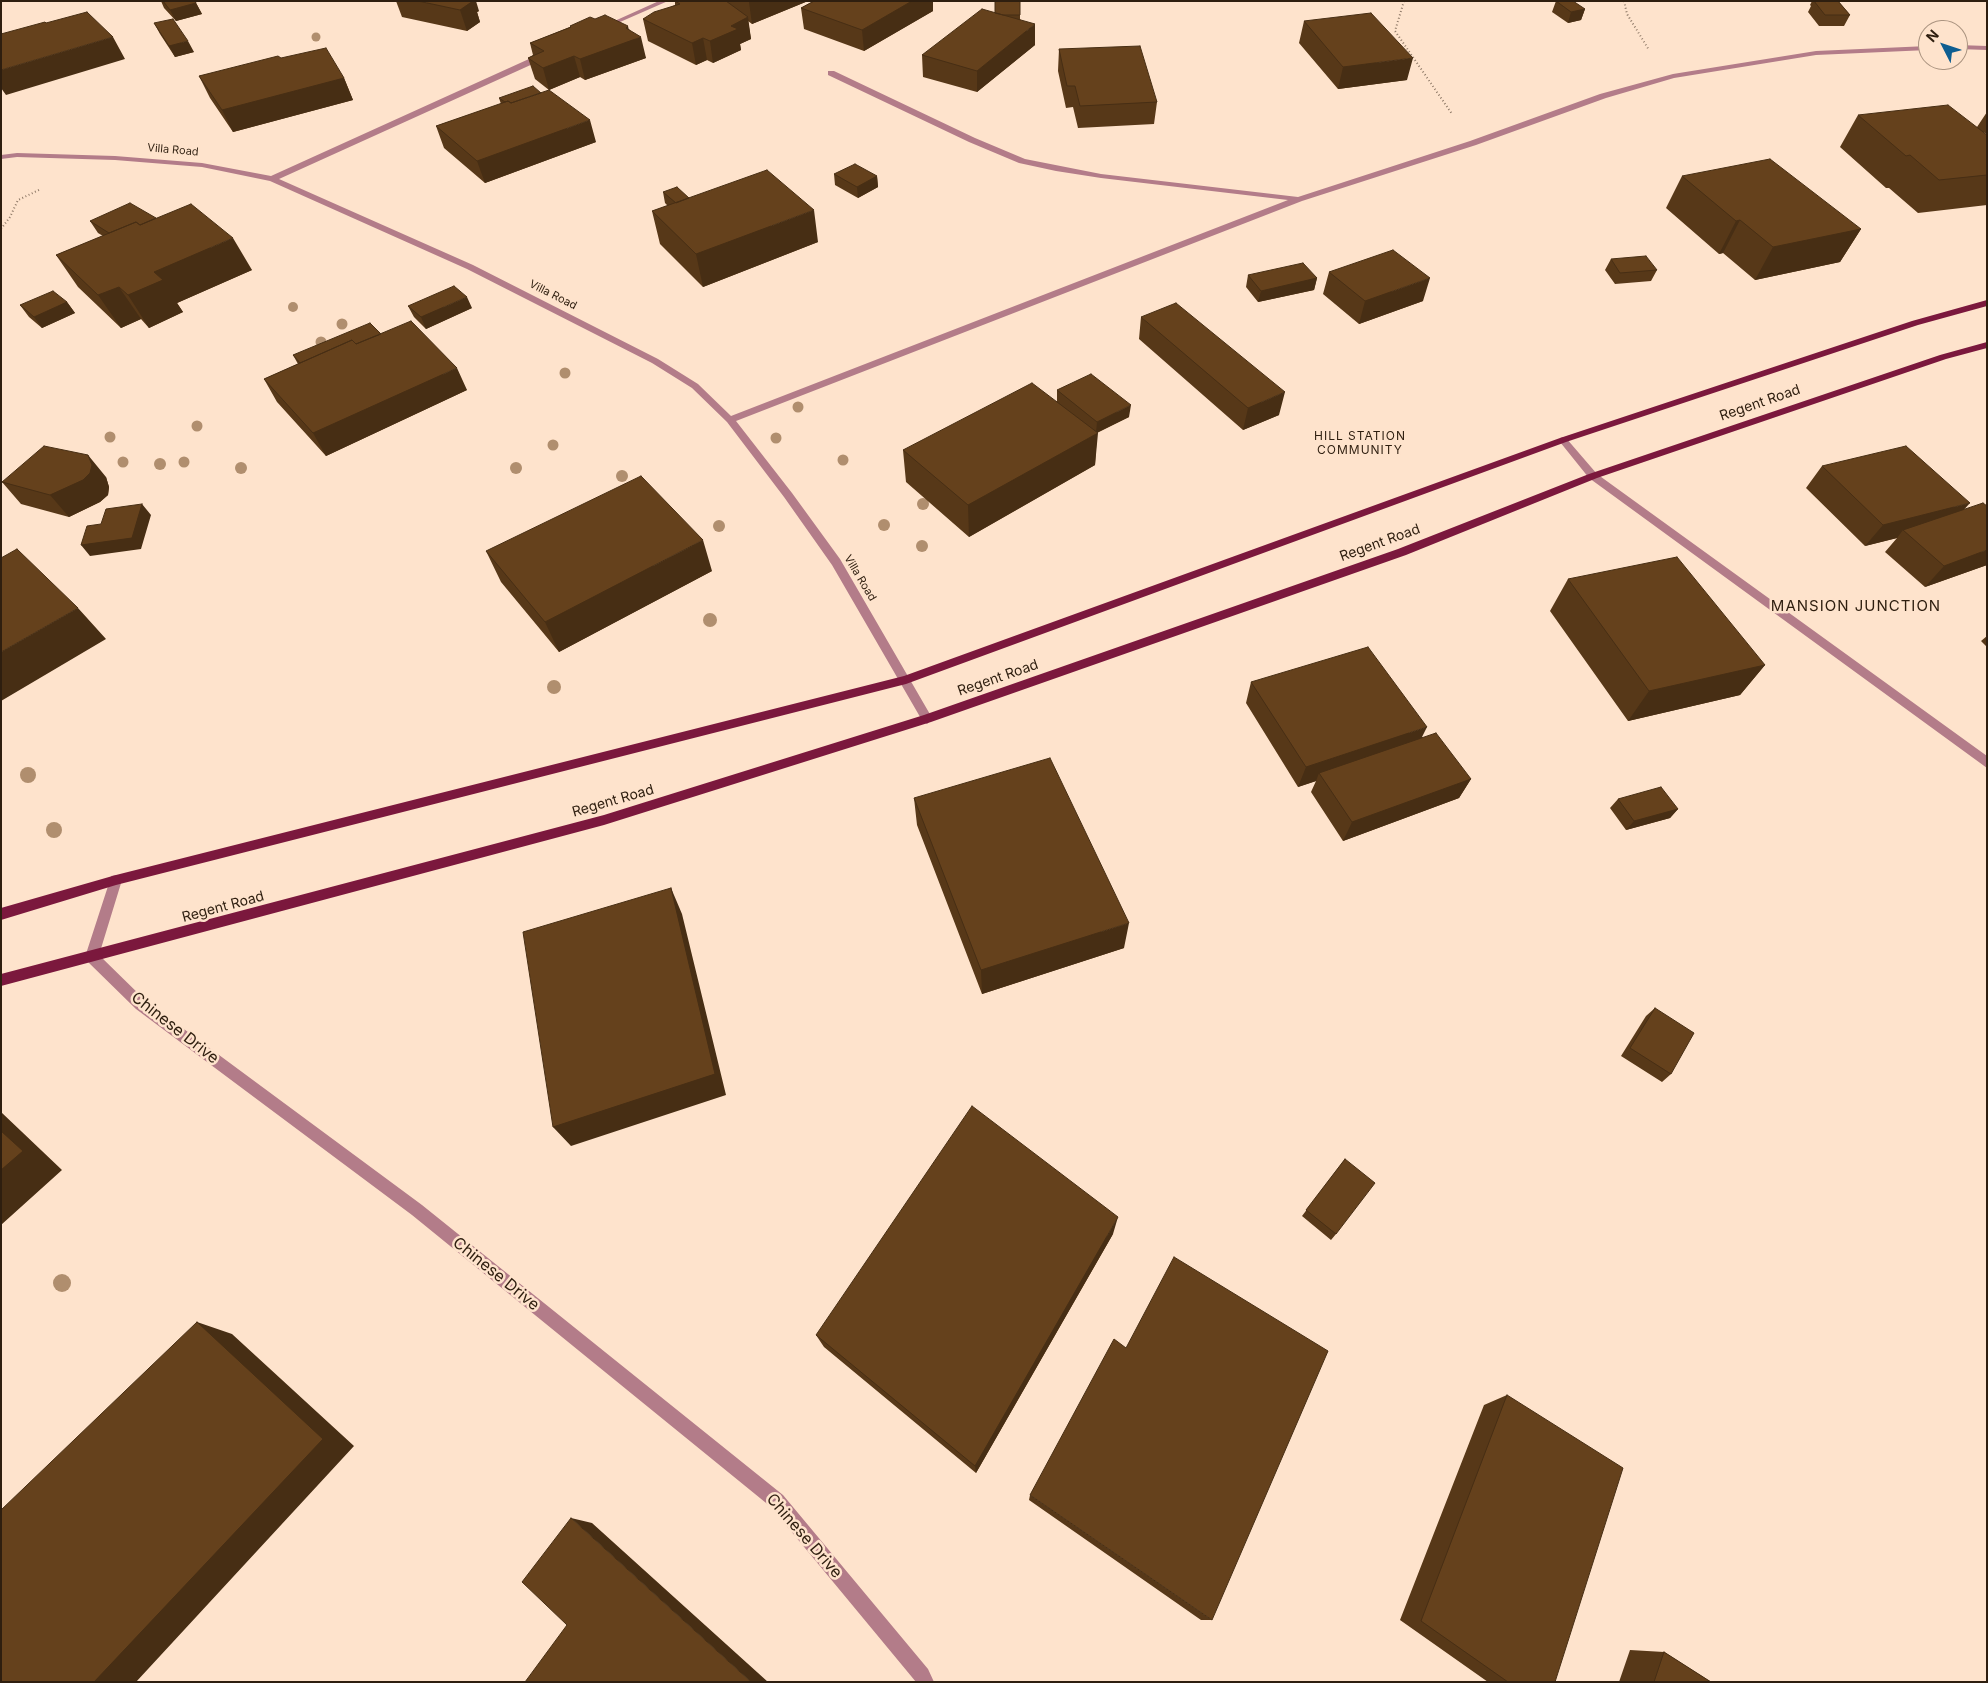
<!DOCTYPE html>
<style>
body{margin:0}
#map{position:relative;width:1988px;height:1683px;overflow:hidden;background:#fee3cc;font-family:Inter,sans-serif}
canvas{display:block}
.frame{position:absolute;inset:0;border:2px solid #2e1e0f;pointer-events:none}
.north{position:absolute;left:1918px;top:20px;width:50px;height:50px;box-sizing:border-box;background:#fee3cc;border:1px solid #ab9480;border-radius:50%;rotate:311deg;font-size:14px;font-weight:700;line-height:20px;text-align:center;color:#2e1e0f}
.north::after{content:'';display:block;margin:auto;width:18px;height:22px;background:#0e5e91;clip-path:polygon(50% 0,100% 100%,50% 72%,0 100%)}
</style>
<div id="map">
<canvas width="1988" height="1683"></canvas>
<div class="frame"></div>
<div class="north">N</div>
</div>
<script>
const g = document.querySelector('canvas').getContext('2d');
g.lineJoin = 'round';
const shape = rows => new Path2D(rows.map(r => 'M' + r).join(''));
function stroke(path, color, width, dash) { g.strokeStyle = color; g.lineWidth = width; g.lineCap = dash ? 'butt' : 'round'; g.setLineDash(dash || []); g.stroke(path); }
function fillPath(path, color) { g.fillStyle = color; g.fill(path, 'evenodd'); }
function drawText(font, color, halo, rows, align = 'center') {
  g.font = font + ' Inter,sans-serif'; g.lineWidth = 5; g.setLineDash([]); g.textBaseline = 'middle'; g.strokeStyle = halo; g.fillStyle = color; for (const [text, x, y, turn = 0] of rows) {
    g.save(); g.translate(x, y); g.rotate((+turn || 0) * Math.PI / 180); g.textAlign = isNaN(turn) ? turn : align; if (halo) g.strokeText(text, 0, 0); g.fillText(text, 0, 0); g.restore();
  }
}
const path = shape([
 [1404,1,1395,31,1452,114],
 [1624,1,1627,14,1649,50],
 [1,229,10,217,18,200,39,190]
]);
const minor = shape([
 [659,1,668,1,604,29,599,28,659,1],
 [1958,45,1987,46,1987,50,1958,49,1958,45],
 [1928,46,1928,50,1816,55,1674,78,1606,98,1476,145,1302,201,736,421,792,493,840,559,931,716,933,719,927,724,923,722,832,565,784,497,727,422,692,388,652,363,467,269,270,181,202,167,115,160,17,157,1,159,1,155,17,153,115,156,202,163,271,176,540,54,546,54,546,58,279,179,473,265,658,359,698,384,731,416,1288,200,1101,178,1056,171,1019,163,969,142,828,75,828,71,834,71,975,138,1025,159,1101,174,1298,197,1470,141,1600,94,1673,74,1816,51,1928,46],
 [1563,437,1566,438,1597,474,1987,756,1987,768,1589,478,1560,442,1560,438,1563,437],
 [116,875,121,876,122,880,99,955,146,1001,422,1205,783,1495,928,1669,934,1682,916,1682,771,1507,412,1215,136,1009,87,961,85,957,110,880,111,876,116,875]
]);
const major = shape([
 [1987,300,1987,306,1918,325,1566,442,906,684,116,885,1,920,1,908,116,875,904,676,1560,438,1912,321,1987,300],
 [1987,342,1987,348,1946,359,1597,478,1406,555,931,722,604,825,1,986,1,974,604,815,924,715,1398,549,1589,474,1940,355,1987,342]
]);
const trees = [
 [316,37,4.5],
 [293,307,5],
 [342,324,5.5],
 [321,342,5.5],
 [565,373,5.5],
 [798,407,5.5],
 [197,426,5.5],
 [110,437,5.5],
 [776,438,5.5],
 [553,445,5.5],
 [843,460,5.5],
 [123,462,5.5],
 [184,462,5.5],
 [160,464,6],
 [241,468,6],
 [516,468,6],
 [622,476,6],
 [923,504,6],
 [884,525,6],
 [719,526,6],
 [922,546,6],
 [710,620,7],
 [554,687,7],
 [28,775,8],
 [54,830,8],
 [62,1283,9]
];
const wall = shape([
 [161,1,195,1,202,14,176,21,164,8],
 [396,1,418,1,479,11,477,12,480,22,467,31,402,17],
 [675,1,808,1,752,24,748,21,751,39,740,44,741,50,713,63,707,60,696,65,648,41,643,19,675,5],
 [814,1,933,1,933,11,864,51,804,29,801,8],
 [1020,1,1020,19,1035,45,977,92,923,77,922,55,995,13],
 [1556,1,1585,9,1581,20,1568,23,1552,12],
 [1812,1,1838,1,1850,15,1844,26,1819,26,1808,12,1811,6,1810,5],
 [595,19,629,29,646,58,585,80,580,77,549,90,535,79,528,58,533,55,530,43,570,27,570,26],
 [1304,21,1407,80,1338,89,1299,43],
 [154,23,194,52,175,57,160,34],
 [1059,49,1157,102,1154,124,1078,128,1073,107,1066,108,1058,71],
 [281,58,344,78,353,100,233,132,210,98,199,76],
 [499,98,596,142,485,183,444,148,436,126,501,104],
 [1987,112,1987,134,1983,132,1987,135,1987,205,1918,213,1889,188,1886,188,1840,147,1858,115,1977,127],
 [834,174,877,176,878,187,858,198,835,185],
 [1682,176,1861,229,1840,262,1755,280,1723,253,1719,254,1666,208],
 [663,192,689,198,818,242,703,287,660,244,652,211,668,206,665,203],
 [156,218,252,270,177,303,183,312,149,328,141,319,121,328,78,287,56,255,103,236,98,233,90,221],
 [1611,259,1657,270,1651,281,1615,284,1605,270],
 [1329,272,1423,301,1359,324,1323,294],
 [1248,275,1317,278,1314,290,1258,302,1246,287],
 [67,302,75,313,42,328,29,317,20,305],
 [408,306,472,308,426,329,414,317],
 [1141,317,1279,415,1243,430,1139,339],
 [381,334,467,390,326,456,277,402,264,379,298,364,293,355],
 [1057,390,1129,417,1097,433,1095,465,969,537,906,482,903,450,1057,401],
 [1822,466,1963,510,1987,565,1925,587,1885,552,1897,538,1865,546,1806,488],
 [106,477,109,487,108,495,100,502,69,517,21,504,2,482],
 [486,551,712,571,559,652,501,582],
 [1568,579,1765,665,1740,695,1628,721,1550,611],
 [1987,636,1987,647,1981,641],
 [1251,682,1422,737,1471,779,1459,798,1343,841,1311,792,1316,781,1298,787,1246,703],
 [914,798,1124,948,982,994,917,825],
 [1618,799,1678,809,1670,818,1626,830,1610,808],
 [1655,1008,1671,1074,1662,1082,1621,1056,1646,1016],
 [1345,1159,1336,1234,1331,1240,1302,1216],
 [1113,1234,976,1473,824,1347,816,1335],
 [1507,1395,1555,1682,1488,1682,1400,1620,1484,1405],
 [1030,1495,1212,1620,1201,1620,1029,1500],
 [1630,1650,1664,1652,1711,1682,1619,1682]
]);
const shadedWall = shape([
 [466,1,476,1,479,11,477,12,480,22,467,31,460,10],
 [752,1,808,1,752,24,749,2],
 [912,1,933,1,933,11,864,51,862,30],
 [196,3,202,14,176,21,170,10],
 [1585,9,1581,20,1568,23,1571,12],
 [748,17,751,39,740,44,741,50,713,63,710,41,731,26],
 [1035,24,1035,45,977,92,977,71],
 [628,26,631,40,641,37,646,58,585,80,580,59],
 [113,37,125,59,6,95,1,88,1,70],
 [703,38,707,60,696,65,692,43],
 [188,41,194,52,175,57,169,46],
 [574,56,580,77,549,90,543,68],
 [1413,58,1407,80,1338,89,1343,67],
 [344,78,353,100,233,132,222,110],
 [590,120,596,142,485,183,477,161],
 [877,176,878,187,858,198,857,187],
 [814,210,818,242,703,287,696,254],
 [1740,220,1723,253,1719,254,1736,221],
 [1861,229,1840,262,1755,280,1773,247],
 [233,238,252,270,177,303,183,312,149,328,128,295,154,272],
 [1317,278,1314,290,1258,302,1261,291],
 [1430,278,1423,301,1359,324,1365,301],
 [119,287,141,319,121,328,98,295],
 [467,297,472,308,426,329,421,317],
 [67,302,75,313,42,328,34,317],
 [457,368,467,390,326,456,313,433],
 [1285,392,1279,415,1243,430,1248,408],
 [1131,405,1129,417,1096,433,1097,422],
 [1098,433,1095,465,969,537,968,505],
 [88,455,106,477,109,487,108,495,100,502,69,517,50,495],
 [1970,503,1950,525,1903,530,1897,538,1865,546,1883,525],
 [142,504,151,515,141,549,90,556,81,545],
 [703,540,712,571,559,652,545,622],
 [1987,550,1987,565,1925,587,1944,566],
 [78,608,106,639,1,701,1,652],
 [1765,665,1740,695,1628,721,1649,691],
 [1427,727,1417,747,1319,773,1316,781,1298,787,1306,767],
 [1471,779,1459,798,1343,841,1352,822],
 [1678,809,1670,818,1626,830,1634,821],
 [671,888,682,914,726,1095,571,1146,553,1127],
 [1129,923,1124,948,982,994,981,970],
 [1,1112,62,1170,1,1225],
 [1118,1217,1113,1234,976,1473,975,1466],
 [197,1322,232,1334,354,1446,136,1682,94,1682],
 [571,1518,592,1523,768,1682,751,1682]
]);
const building = shape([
 [163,1,195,1,196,3,170,10,163,1],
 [418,1,473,1,460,10,418,1],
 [675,1,726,1,748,17,731,26,738,29,710,41,703,38,692,43,643,19,654,12,680,4,675,1],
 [814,1,912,1,862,30,801,8,814,1],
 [995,1,1020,1,1020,15,1003,15,995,13,995,1],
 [1556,1,1573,1,1585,9,1571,12,1556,1],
 [1814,1,1838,1,1850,15,1825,15,1814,1],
 [982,9,1035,24,977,71,922,55,982,9],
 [87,12,113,37,1,70,1,34,45,22,46,23,87,12],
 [1371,13,1413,58,1343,67,1304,21,1371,13],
 [605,15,628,26,626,28,641,37,580,59,574,56,543,68,528,58,544,51,530,43,571,27,570,26,590,17,595,19,605,15],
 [173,19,188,41,169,46,154,23,173,19],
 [1140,46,1157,102,1080,106,1075,86,1067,86,1059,49,1140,46],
 [326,48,344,78,222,110,199,76,278,56,281,58,326,48],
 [533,86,541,93,511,103,508,101,505,102,499,98,533,86],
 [549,90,590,120,477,161,436,126,508,101,511,103,549,90],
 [1948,105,1987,135,1987,175,1939,180,1910,155,1906,156,1858,115,1948,105],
 [1770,159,1861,229,1773,247,1740,220,1736,221,1682,176,1770,159],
 [855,164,877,176,857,187,834,174,855,164],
 [767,170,814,210,696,254,652,211,767,170],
 [677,187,689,198,676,203,663,192,677,187],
 [130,203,156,218,140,225,136,222,109,233,90,221,130,203],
 [191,204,233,238,154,272,163,280,128,295,119,287,98,295,56,255,136,222,140,225,191,204],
 [1393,250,1430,278,1365,301,1329,272,1393,250],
 [1646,256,1657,270,1620,273,1611,259,1646,256],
 [1303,263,1317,278,1261,291,1248,275,1303,263],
 [454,286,467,297,421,317,408,306,454,286],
 [53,291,67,302,34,317,20,305,53,291],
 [1176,303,1285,392,1248,408,1141,317,1176,303],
 [411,321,457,368,313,433,264,379,352,340,356,344,411,321],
 [370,323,381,334,356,344,352,340,300,363,293,355,370,323],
 [1091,374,1131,405,1097,422,1057,390,1091,374],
 [1032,383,1098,433,968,505,903,450,1032,383],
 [44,446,88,455,92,465,90,473,83,480,50,495,2,482,44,446],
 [1906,446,1970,503,1883,525,1822,466,1906,446],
 [641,476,703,540,545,622,486,551,641,476],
 [1983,503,1987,506,1987,550,1944,566,1903,530,1983,503],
 [142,504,132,538,81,545,87,526,101,524,106,509,142,504],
 [17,549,78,608,1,652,1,558,17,549],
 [1677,557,1765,665,1649,691,1568,579,1677,557],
 [1368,647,1427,727,1306,767,1251,682,1368,647],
 [1436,733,1471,779,1352,822,1319,773,1436,733],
 [1050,758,1129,923,981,970,914,798,1050,758],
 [1661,787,1678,809,1634,821,1618,799,1661,787],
 [671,888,715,1074,553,1127,523,932,671,888],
 [1655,1008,1694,1033,1671,1074,1630,1048,1655,1008],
 [972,1106,1118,1217,975,1466,816,1335,972,1106],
 [1,1131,23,1151,1,1170,1,1131],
 [1345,1159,1375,1183,1336,1234,1306,1210,1345,1159],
 [1174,1257,1328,1351,1212,1620,1030,1495,1114,1339,1126,1348,1174,1257],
 [197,1322,323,1439,94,1682,1,1682,1,1510,197,1322],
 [1507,1395,1623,1468,1555,1682,1508,1682,1421,1621,1507,1395],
 [571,1518,751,1682,525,1682,567,1625,522,1582,571,1518],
 [1664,1652,1711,1682,1654,1682,1664,1652]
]);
const farStreetnames = [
 ["Villa Road",173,150,5],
 ["Villa Road",553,295,27],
 ["Villa Road",860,578,59]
];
const farNeighbourhoodnames = [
 ["HILL STATION",1360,436],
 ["COMMUNITY",1360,450]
];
const streetNames = [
 ["Regent Road",1760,403,-19],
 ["Regent Road",1380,543,-20],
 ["Regent Road",998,678,-19],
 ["Regent Road",613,801,-16],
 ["Regent Road",223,907,-15]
];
const neighbourhoodNames = [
 ["MANSION JUNCTION",1856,606]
];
const nearStreetnames = [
 ["Chinese Drive",175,1028,38],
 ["Chinese Drive",496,1274,39],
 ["Chinese Drive",804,1536,49]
];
stroke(path, '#8d7866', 2, [1, 2.5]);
fillPath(minor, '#b37c89');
fillPath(major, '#7b183d');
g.fillStyle = '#b08e6e';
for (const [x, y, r] of trees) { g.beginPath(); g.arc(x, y, r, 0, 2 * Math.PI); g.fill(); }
fillPath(wall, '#573818');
fillPath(shadedWall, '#472e14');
fillPath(building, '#65411c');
stroke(building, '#472e14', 1);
drawText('11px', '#2e1e0f', '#fee3cc', farStreetnames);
g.letterSpacing = '1px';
drawText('12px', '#2e1e0f', '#fee3cc', farNeighbourhoodnames);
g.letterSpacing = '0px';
drawText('14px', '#2e1e0f', '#fee3cc', streetNames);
g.letterSpacing = '1px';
drawText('15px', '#2e1e0f', '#fee3cc', neighbourhoodNames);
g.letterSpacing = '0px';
drawText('16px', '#2e1e0f', '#fee3cc', nearStreetnames);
</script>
